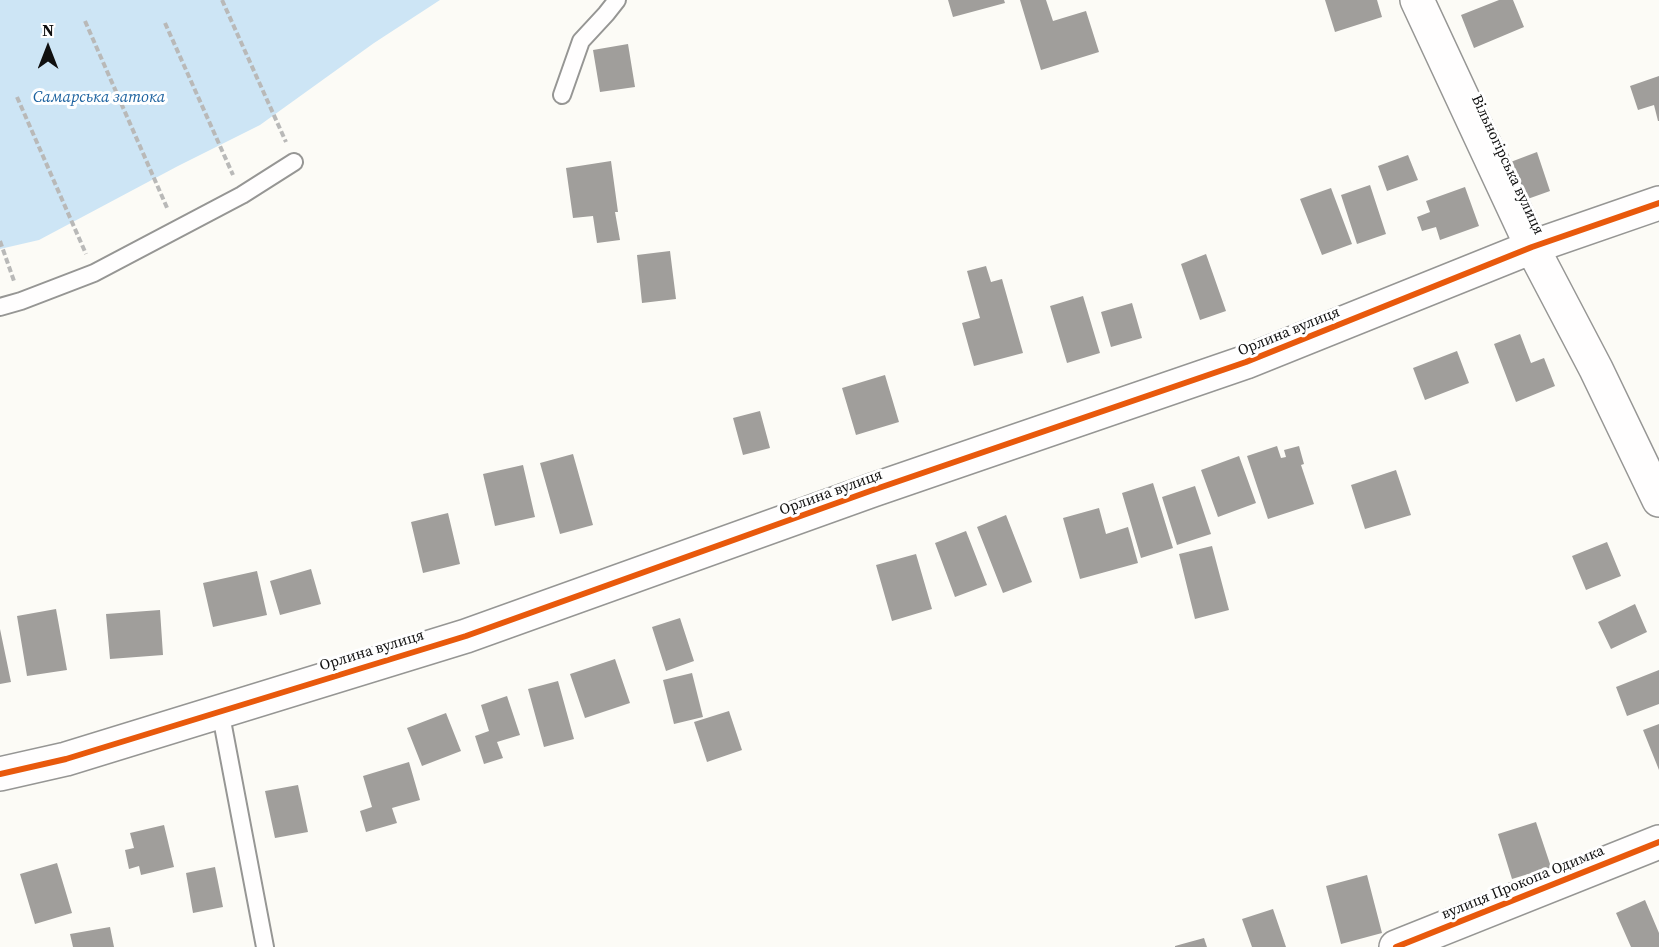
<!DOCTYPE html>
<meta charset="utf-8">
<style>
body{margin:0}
#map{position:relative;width:1659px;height:947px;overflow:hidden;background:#fcfbf6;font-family:"Source Serif 4",serif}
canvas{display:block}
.north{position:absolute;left:18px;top:18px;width:60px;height:60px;-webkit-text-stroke:4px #fff;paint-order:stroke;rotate:0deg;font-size:16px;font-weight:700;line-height:24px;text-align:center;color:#101010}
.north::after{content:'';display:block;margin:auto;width:21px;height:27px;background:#101010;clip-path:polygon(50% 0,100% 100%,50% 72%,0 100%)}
</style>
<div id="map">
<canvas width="1659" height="947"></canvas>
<div class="north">N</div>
</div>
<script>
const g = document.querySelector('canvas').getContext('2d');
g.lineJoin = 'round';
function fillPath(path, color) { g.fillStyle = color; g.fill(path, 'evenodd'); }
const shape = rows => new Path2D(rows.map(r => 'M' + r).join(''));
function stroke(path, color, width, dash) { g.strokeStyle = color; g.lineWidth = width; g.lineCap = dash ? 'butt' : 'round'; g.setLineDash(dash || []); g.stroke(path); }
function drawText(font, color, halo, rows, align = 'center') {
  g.font = font + ' "Source Serif 4",serif'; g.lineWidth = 6; g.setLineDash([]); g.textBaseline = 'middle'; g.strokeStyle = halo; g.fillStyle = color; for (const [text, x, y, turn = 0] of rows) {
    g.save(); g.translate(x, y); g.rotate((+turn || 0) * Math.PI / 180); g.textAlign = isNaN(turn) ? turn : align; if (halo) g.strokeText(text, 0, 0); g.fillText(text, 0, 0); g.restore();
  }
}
const water = shape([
 [0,0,440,0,374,43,260,125,178,166,39,240,0,249]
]);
const building = shape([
 [948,0,1004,0,1005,3,953,17],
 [1020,0,1046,0,1053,21,1086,11,1099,52,1041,70],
 [1325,0,1377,0,1382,17,1335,32],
 [1499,0,1513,0,1524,27,1474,48,1461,15],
 [628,44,635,87,600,92,593,50],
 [1659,76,1659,121,1658,121,1654,105,1638,110,1630,86],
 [1537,152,1550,191,1522,201,1508,163],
 [1408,155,1418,180,1387,191,1378,166],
 [611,161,618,212,615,212,620,240,597,243,593,216,573,218,566,168],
 [1370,185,1386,234,1357,244,1341,195],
 [1465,187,1479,226,1440,240,1436,227,1422,231,1417,217,1430,212,1426,201],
 [1331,188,1352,244,1322,255,1300,199],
 [670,251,676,299,642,303,637,255],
 [1206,254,1226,311,1200,320,1181,264],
 [986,266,991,282,1002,279,1023,353,974,366,962,323,980,318,967,271],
 [1083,296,1100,353,1067,363,1050,306],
 [1132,303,1142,338,1111,347,1101,312],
 [1520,334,1531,363,1544,358,1555,386,1516,402,1494,344],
 [1457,351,1469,383,1425,400,1413,368],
 [885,375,899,422,856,435,842,388],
 [760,411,770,448,743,455,733,418],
 [1277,446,1281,458,1286,457,1284,450,1299,446,1304,464,1301,465,1314,504,1268,519,1247,456],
 [573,454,593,525,560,534,540,463],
 [1239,456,1256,503,1218,517,1201,470],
 [523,465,535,517,495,526,483,474],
 [1396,470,1411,515,1365,529,1351,485],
 [1153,483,1173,548,1141,558,1122,493],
 [1195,486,1211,534,1177,545,1162,497],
 [1099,508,1106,534,1128,527,1138,563,1080,579,1063,518],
 [448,513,460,564,423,573,411,522],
 [1006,515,1032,582,1003,593,977,527],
 [966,531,987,585,955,597,935,543],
 [1607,542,1621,576,1586,590,1572,556],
 [1212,546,1229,610,1195,619,1179,554],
 [916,554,932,609,892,621,876,565],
 [311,569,321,604,280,615,270,581],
 [257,571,267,615,213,627,203,583],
 [1635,604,1647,632,1611,649,1598,622],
 [56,609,67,670,27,676,17,616],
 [160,610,163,655,110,659,106,614],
 [680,618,694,661,666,671,652,627],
 [0,629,11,682,0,684],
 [615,659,630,703,585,718,570,674],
 [1659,670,1659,704,1627,716,1616,687],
 [692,673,703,717,674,724,663,680],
 [558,681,574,739,544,747,528,689],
 [507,696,520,735,497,742,503,758,484,764,475,736,489,731,481,705],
 [729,711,742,750,707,762,694,722],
 [446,713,461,751,422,766,407,728],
 [1659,724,1659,770,1643,730],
 [409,762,420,800,392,808,397,823,366,832,360,811,372,807,363,776],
 [298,785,308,832,275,838,265,791],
 [1536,822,1551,867,1512,879,1498,834],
 [164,825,174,867,141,875,139,866,129,869,125,850,134,848,130,833],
 [57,863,72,913,35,924,20,874],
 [215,867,223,907,193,913,186,873],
 [1367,875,1382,933,1341,944,1326,886],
 [1645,900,1659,933,1659,947,1631,947,1616,913],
 [1273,909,1286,947,1252,947,1242,919],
 [110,927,114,947,73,947,70,934],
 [1204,938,1207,947,1175,947,1175,946]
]);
const path = shape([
 [222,0,286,142],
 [85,21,168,210],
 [165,23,233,175],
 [17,97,86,254],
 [0,241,14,281]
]);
const service = shape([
 [562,95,581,41,606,14,617,0],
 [0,307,21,301,94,273,242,195,294,162],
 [220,710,265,947]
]);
const minor = shape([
 [1417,0,1532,247,1596,369,1659,500],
 [0,774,66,759,466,636,873,490,1246,362,1532,247,1659,203],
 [1396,947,1659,842]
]);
const cycleway = shape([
 [0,774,66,759,466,636,873,490,1246,362,1532,247,1659,203],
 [1396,947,1659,842]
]);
const streetNames = [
 ["Вільногірська вулиця",1507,165,65],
 ["Орлина вулиця",1289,332,-22],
 ["Орлина вулиця",831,493,-20],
 ["Орлина вулиця",372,651,-17],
 ["вулиця Прокопа Одимка",1523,883,-22]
];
const waterNames = [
 ["Самарська затока",99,98]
];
fillPath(water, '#cde5f5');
fillPath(building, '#a09e9b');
stroke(service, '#969694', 20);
stroke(minor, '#969694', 36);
stroke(path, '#b9b9b8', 4, [6, 3]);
stroke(service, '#fffefe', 16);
stroke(minor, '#fffefe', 33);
stroke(cycleway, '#e8590c', 6);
drawText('15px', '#101010', '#fff', streetNames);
drawText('italic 16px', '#1c629f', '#fff', waterNames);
</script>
